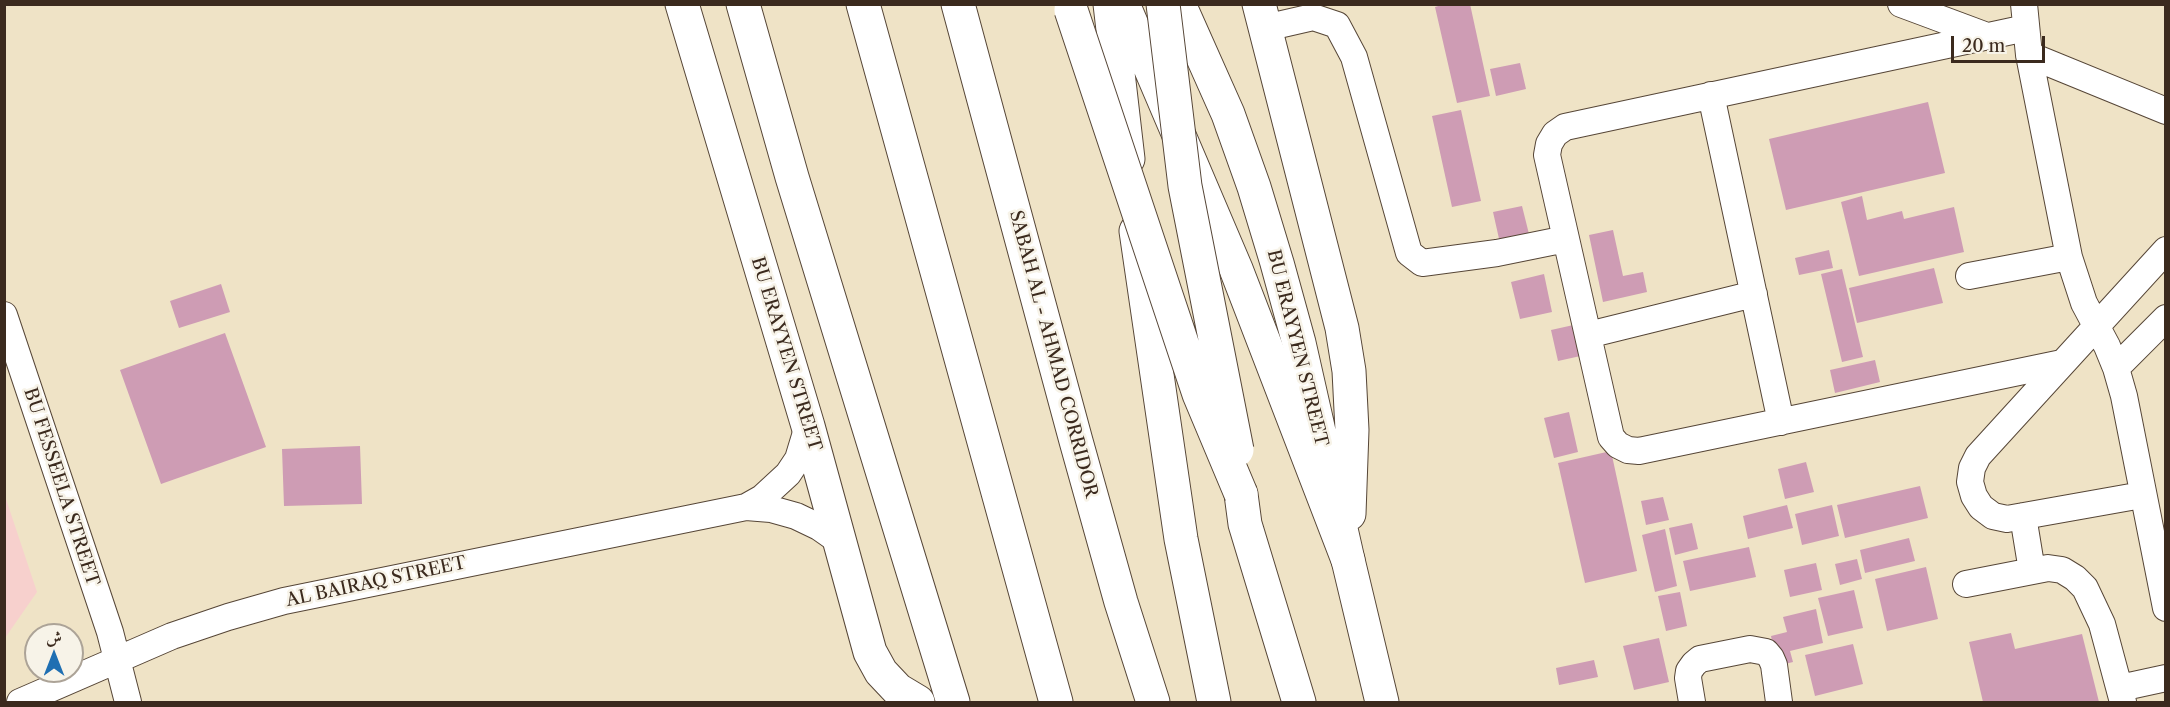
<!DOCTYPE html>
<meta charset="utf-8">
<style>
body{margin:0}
#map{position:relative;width:2170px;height:707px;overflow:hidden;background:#efe3c6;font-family:"Libre Caslon Text",Amiri,serif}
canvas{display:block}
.frame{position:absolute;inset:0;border:6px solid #3b2a1e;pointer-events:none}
.north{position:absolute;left:24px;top:623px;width:60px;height:60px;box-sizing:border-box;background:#f7f3e8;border:2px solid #aca397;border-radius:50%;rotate:0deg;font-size:16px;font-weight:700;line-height:24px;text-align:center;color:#3b2a1e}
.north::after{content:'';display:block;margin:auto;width:21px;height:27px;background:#1f6fb2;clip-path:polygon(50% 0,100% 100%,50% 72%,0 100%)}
.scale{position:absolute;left:1951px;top:36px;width:94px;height:27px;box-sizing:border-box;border:3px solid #3b2a1e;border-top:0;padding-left:8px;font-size:18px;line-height:21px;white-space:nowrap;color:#3b2a1e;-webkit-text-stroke:4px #f7f3e8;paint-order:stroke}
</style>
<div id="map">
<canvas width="2170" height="707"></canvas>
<div class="frame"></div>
<div class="north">ش</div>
<div class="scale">20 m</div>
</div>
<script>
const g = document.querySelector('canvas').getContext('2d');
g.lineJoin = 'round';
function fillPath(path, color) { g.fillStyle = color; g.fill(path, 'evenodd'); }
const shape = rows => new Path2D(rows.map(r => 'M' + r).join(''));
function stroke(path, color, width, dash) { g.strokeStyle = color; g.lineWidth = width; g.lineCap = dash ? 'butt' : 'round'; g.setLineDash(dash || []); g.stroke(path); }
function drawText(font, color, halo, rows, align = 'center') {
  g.font = font + ' "Libre Caslon Text",serif'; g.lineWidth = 5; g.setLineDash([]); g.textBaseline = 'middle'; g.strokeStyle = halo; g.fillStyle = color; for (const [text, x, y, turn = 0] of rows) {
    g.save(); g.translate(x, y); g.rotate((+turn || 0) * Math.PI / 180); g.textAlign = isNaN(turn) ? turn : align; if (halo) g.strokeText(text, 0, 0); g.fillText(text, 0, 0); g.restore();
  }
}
const built = shape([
 [4,493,37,592,5,638,4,638]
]);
const building = shape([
 [1445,4,1470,4,1490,96,1457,103,1435,7],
 [1520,63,1526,89,1496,96,1490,69],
 [1928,102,1945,173,1786,210,1769,139],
 [1461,110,1481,201,1452,207,1432,116],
 [1862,196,1867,220,1902,211,1904,219,1954,207,1964,252,1859,276,1841,202],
 [1522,206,1532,246,1502,252,1493,212],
 [1613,230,1623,276,1643,272,1647,292,1603,302,1589,235],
 [1829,250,1833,268,1799,275,1795,258],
 [1934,268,1943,303,1857,323,1849,288],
 [1842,269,1863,357,1842,362,1821,274],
 [1544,274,1552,312,1520,319,1511,282],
 [221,284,230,312,179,328,170,301],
 [1578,324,1585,355,1558,361,1551,330],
 [225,333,266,447,161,484,120,370],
 [1875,360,1880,382,1835,393,1830,370],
 [1569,412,1578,452,1554,458,1544,418],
 [360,446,362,504,284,506,282,449],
 [1611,451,1637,571,1585,583,1558,463],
 [1806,462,1814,492,1785,499,1778,469],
 [1920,486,1928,518,1845,538,1837,505],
 [1663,497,1669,520,1646,525,1641,501],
 [1787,505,1793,528,1748,539,1743,516],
 [1832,505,1839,536,1802,545,1795,514],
 [1692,523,1698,549,1675,555,1669,528],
 [1665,529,1677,586,1655,592,1642,535],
 [1909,538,1915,561,1865,573,1860,550],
 [1749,547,1756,577,1690,591,1683,561],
 [1857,559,1862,579,1840,585,1835,564],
 [1816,563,1822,590,1790,597,1784,570],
 [1926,567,1938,619,1887,631,1875,579],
 [1854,590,1863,628,1828,636,1818,598],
 [1680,592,1687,626,1666,631,1658,596],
 [1816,609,1823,643,1790,651,1793,662,1777,666,1771,636,1787,632,1783,617],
 [2011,633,2015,649,2082,634,2099,702,1983,702,1969,642],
 [1659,638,1669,682,1634,690,1623,646],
 [1853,644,1863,684,1815,696,1805,655],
 [1594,660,1598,677,1559,685,1556,668]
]);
const street = shape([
 [1901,4,1987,36],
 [2024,4,2029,55,2069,257,2084,303,2107,346,2116,368,2124,396,2166,608],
 [1265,28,1313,17,1337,25,1354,57,1409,253,1422,263,1497,253,1566,239],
 [2026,28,1565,127,1555,134,1549,144,1547,155,1611,437,1618,445,1628,450,1639,451,2062,363],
 [2029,55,2166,111],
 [1711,95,1781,422],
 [1969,276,2069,257],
 [4,315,110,632,128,702],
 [1588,335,1754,294],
 [2116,368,2166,318],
 [2142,495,2007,519,1993,516,1981,507,1974,496,1970,482,1972,468,1978,456,2166,250],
 [746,507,771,509,796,516,819,527,839,541],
 [2023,516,2032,571],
 [1966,584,2048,568,2062,570,2075,578,2085,588,2102,624,2123,702],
 [2120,688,2166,678],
 [20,702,172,636,228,617,284,601,746,507,762,498,788,474,798,459,808,426],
 [1692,702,1688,678,1689,671,1694,664,1700,659,1750,649,1766,652,1771,658,1774,665,1779,702]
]);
const secondary = shape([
 [682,4,808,426,870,652,881,672,898,690,918,702],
 [1179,4,1228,114,1254,187,1277,263,1299,343,1348,560,1382,702],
 [1259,4,1342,328,1349,371,1352,430,1349,514]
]);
const highway = shape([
 [743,4,792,177,953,702],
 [863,4,1056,702],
 [958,4,1076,441,1121,602,1153,702],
 [1110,4,1128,159],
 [1123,4,1236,269,1348,560],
 [1136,231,1181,539,1214,702],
 [1241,494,1245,524,1299,702]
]);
const highwayBridge = shape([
 [1163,4,1185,186,1237,450],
 [1071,10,1199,394,1241,494]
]);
const streetNames = [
 ["BU ERAYYEN STREET",1297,348,76],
 ["BU ERAYYEN STREET",786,354,73],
 ["SABAH AL - AHMAD CORRIDOR",1053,354,75],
 ["BU FESSEELA STREET",61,487,72],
 ["AL BAIRAQ STREET",376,582,-12]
];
fillPath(built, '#f7d0cd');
fillPath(building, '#ce9cb4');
stroke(street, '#564637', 28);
stroke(secondary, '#564637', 35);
stroke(highway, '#564637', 35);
stroke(street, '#fff', 26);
stroke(secondary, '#fff', 33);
stroke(highway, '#fff', 33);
stroke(highwayBridge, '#564637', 35, []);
stroke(highwayBridge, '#fff', 33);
drawText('18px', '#3b2a1e', '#f7f3e8', streetNames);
</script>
